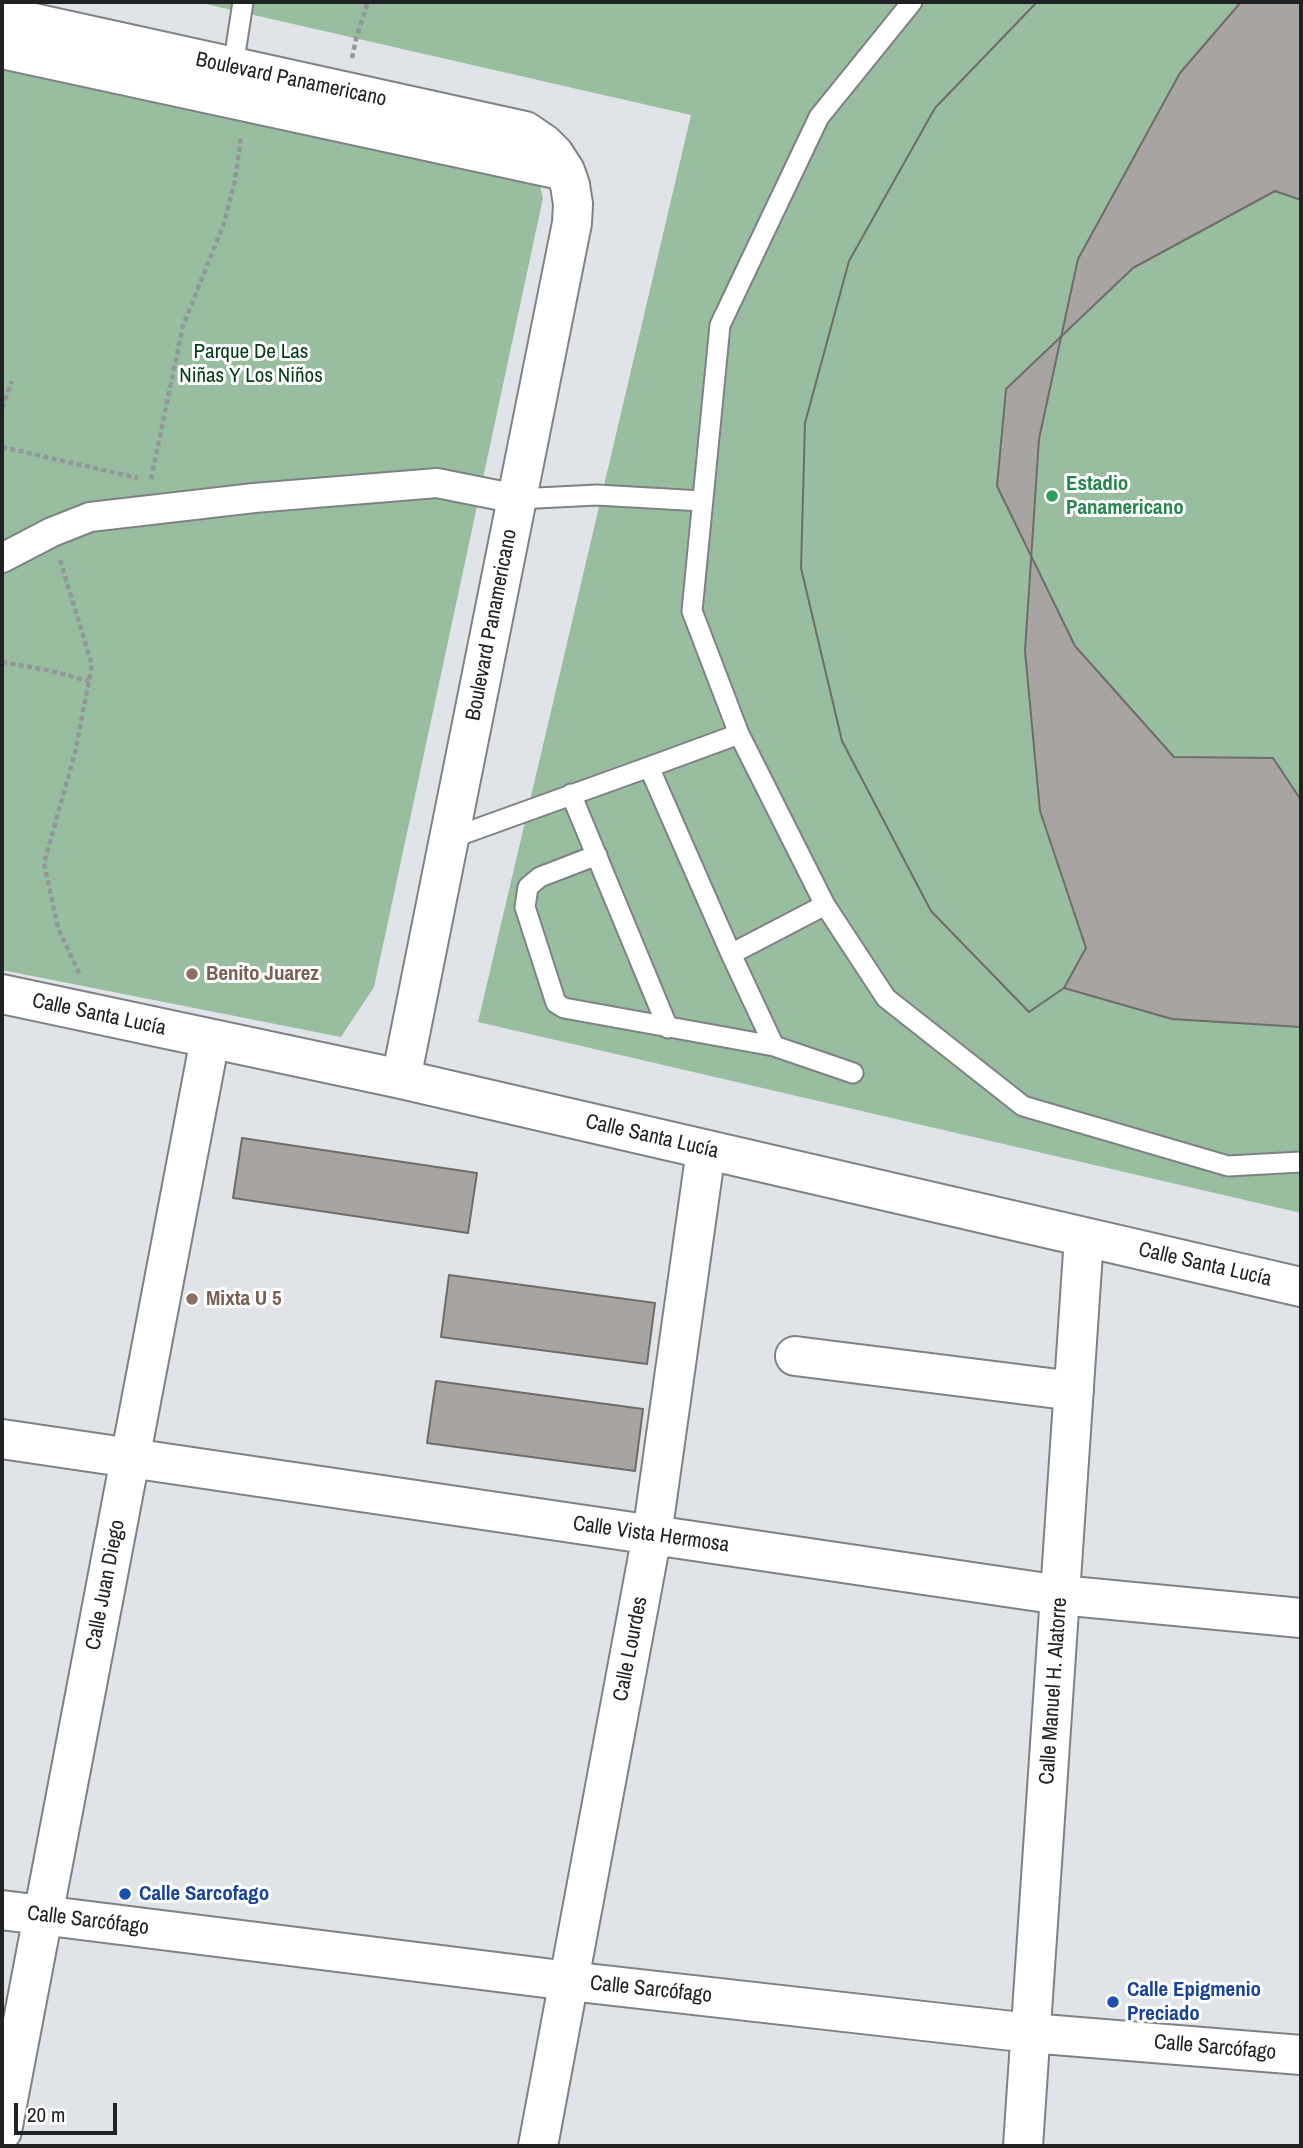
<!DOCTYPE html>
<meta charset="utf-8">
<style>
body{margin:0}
#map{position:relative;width:1303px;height:2148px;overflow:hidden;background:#e0e4e8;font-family:"Archivo Narrow",sans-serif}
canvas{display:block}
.frame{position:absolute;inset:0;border:4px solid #212224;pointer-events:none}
.scale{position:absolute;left:14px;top:2103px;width:103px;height:32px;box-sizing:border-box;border:4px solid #212224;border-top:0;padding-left:9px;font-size:21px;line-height:24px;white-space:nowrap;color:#212224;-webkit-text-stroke:5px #fff;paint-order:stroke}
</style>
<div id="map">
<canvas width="1303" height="2148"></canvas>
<div class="frame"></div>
<div class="scale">20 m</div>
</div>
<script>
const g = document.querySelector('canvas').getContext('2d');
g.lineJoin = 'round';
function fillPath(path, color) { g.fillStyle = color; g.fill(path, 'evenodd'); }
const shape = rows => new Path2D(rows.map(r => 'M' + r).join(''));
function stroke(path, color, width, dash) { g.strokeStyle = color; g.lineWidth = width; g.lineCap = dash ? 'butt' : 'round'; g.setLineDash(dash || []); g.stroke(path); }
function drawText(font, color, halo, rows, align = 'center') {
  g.font = font + ' "Archivo Narrow",sans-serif'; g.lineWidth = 6; g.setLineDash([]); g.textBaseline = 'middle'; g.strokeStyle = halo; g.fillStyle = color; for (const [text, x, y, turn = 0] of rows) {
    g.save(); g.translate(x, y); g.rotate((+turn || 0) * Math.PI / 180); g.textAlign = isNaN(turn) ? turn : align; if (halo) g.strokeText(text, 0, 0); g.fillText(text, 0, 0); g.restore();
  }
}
const green = shape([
 [197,2,1301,2,1301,1213,478,1022,691,115],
 [2,55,536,170,543,198,374,987,341,1037,2,970]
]);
const building = shape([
 [1037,2,1301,2,1301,200,1275,191,1133,268,1006,389,997,486,1075,646,1174,757,1273,758,1301,800,1301,1027,1172,1019,1064,988,1029,1012,931,911,842,741,801,568,805,423,849,261,935,108,1037,2],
 [1037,2,1241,2,1180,73,1078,259,1039,439,1025,651,1040,811,1086,948,1064,988,1029,1012,931,911,842,741,801,568,805,423,849,261,935,108,1037,2],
 [242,1138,477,1173,468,1233,233,1198,242,1138],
 [449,1275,655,1303,647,1364,441,1337,449,1275],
 [436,1381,643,1409,635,1471,427,1443,436,1381]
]);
const path = shape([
 [352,58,356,39,368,2],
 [2,408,12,381],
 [2,447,138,478],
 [151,479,183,326,224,223,235,180,241,137],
 [60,560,92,665,75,753,44,863,58,928,80,975],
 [2,662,47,670,89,681]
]);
const service = shape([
 [233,67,243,2],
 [517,499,597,495,702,501],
 [739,734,692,611,720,325,819,117,912,2],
 [649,767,739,734,825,905,886,998,1023,1106,1228,1166,1301,1162],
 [571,794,668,1028],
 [449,839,649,767,731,954,774,1046,564,1008,556,1003,525,907,528,887,540,877,597,855],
 [731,954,825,905],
 [774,1046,853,1073]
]);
const pedestrian = shape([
 [2,558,52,532,90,517,254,498,437,483,517,499]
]);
const minor = shape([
 [2,16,525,131,544,144,554,154,565,171,570,185,573,204,572,223,401,1079],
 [2,49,565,171],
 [2,994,401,1079,1301,1287],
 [795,1356,1074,1391],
 [2,1439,1060,1595,1301,1618],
 [2,1910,569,1981,1030,2033,1301,2055],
 [2,2131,210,1039],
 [538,2146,652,1535,706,1150],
 [1023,2146,1084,1237]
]);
const markers = [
 [1052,496,7,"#2e9e5b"],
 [192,974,7,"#8d6e63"],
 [192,1299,7,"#8d6e63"],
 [125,1894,7,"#1a4fb4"],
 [1113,2002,7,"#1a4fb4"]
];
const streetNames = [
 ["Boulevard Panamericano",291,80,12],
 ["Boulevard Panamericano",492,625,-79],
 ["Calle Santa Lucía",99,1015,12],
 ["Calle Santa Lucía",652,1137,13],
 ["Calle Santa Lucía",1205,1265,13],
 ["Calle Vista Hermosa",651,1535,8],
 ["Calle Juan Diego",106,1585,-79],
 ["Calle Lourdes",631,1649,-79],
 ["Calle Manuel H. Alatorre",1054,1691,-86],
 ["Calle Sarcófago",88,1921,7],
 ["Calle Sarcófago",651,1990,6],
 ["Calle Sarcófago",1215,2048,5]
];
const parkNames = [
 ["Parque De Las",251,352],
 ["Niñas Y Los Niños",251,376]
];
const leisureNames = [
 ["Estadio",1066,484],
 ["Panamericano",1066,508]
];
const educationNames = [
 ["Benito Juarez",206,974],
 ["Mixta U 5",206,1299]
];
const transitNames = [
 ["Calle Sarcofago",139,1894],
 ["Calle Epigmenio",1127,1990],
 ["Preciado",1127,2014]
];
fillPath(green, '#99bd9f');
fillPath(building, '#a8a4a1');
stroke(building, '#6f6c69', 2);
stroke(service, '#7e8285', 23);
stroke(pedestrian, '#7e8285', 32);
stroke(minor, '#7e8285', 42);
stroke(path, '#94979a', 4.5, [5, 3.5]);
stroke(service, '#fff', 19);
stroke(pedestrian, '#fff', 28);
stroke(minor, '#fff', 38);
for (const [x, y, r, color] of markers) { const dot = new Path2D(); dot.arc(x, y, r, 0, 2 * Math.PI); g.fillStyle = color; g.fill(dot); stroke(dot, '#fff', 2.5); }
drawText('21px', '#212224', '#fff', streetNames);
drawText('21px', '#003c15', '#fff', parkNames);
drawText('bold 21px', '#27864d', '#fff', leisureNames, 'left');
drawText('bold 21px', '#785e54', '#fff', educationNames, 'left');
drawText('bold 21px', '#164399', '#fff', transitNames, 'left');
</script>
